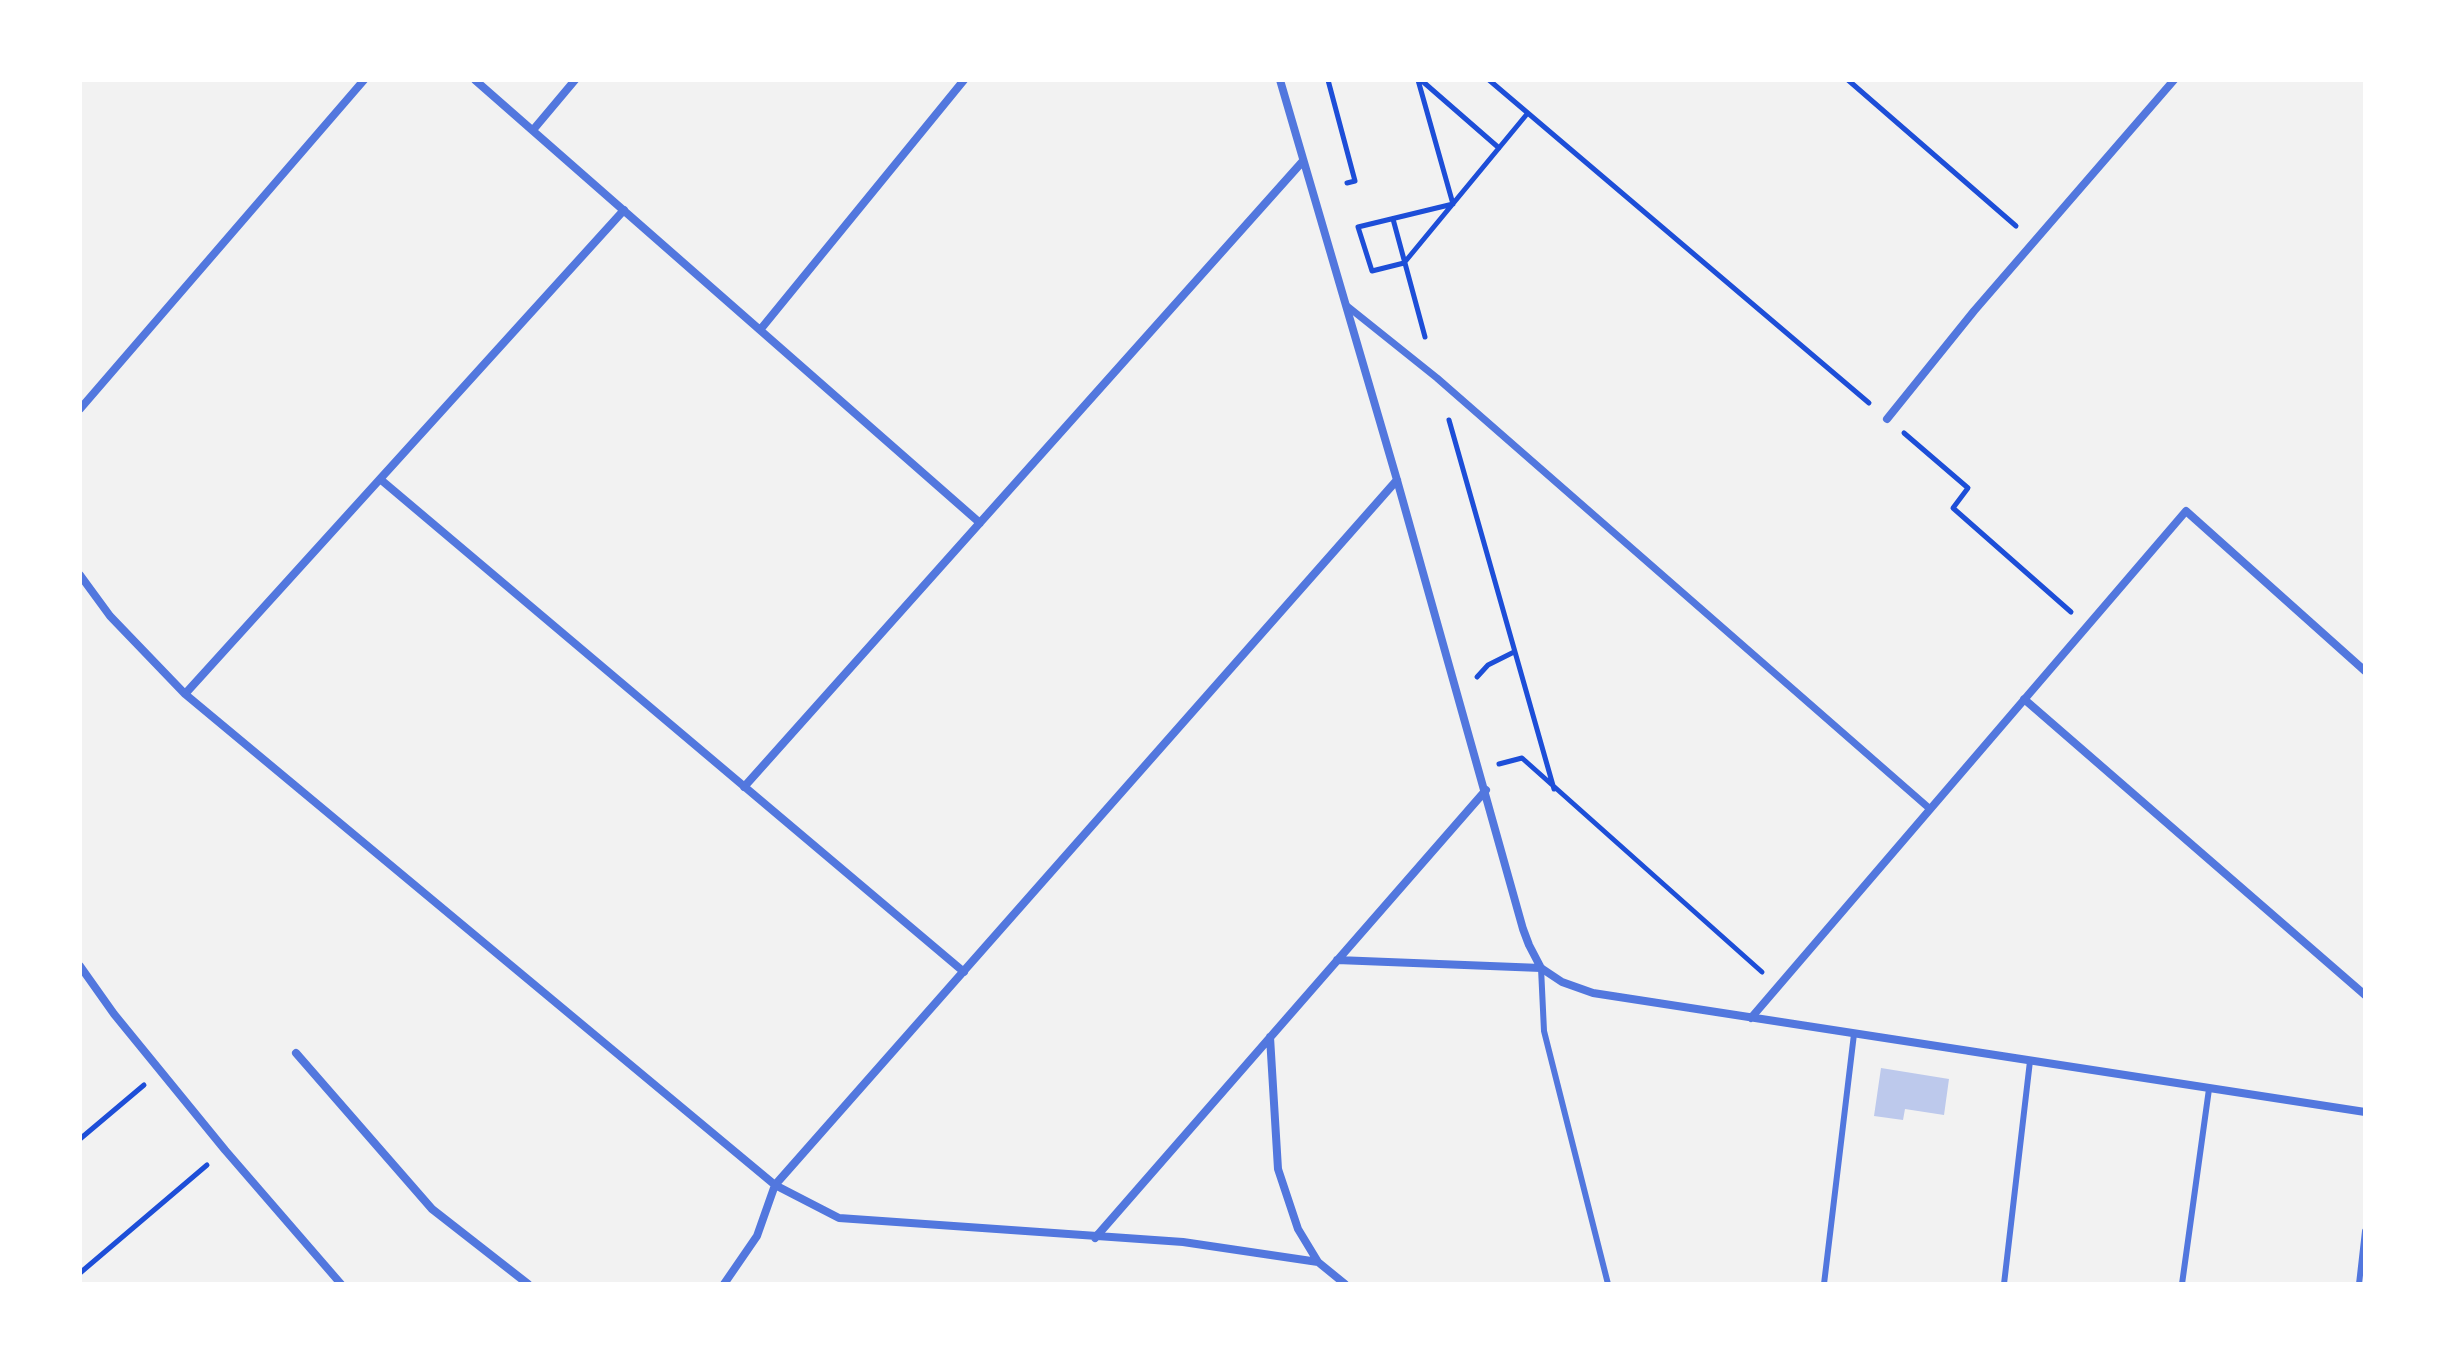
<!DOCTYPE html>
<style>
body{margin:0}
#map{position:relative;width:2445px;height:1364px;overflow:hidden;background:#f2f2f2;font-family:Georgia,serif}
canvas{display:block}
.frame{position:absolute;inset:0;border:82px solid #fff;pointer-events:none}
</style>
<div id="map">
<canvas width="2445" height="1364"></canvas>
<div class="frame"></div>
</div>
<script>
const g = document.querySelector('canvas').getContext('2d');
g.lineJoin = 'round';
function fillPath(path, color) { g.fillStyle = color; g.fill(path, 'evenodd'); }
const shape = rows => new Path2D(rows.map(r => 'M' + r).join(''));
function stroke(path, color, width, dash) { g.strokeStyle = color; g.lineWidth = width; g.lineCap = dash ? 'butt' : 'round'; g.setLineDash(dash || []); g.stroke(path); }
const building = shape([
 [1881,1068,1949,1079,1944,1115,1905,1109,1903,1120,1874,1116]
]);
const path = shape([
 [1328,80,1355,181,1347,183],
 [1418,80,1453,204,1358,227,1372,271,1404,263,1527,114],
 [1421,80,1499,148],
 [1489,80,1869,403],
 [1848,80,2016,226],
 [1393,219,1425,337],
 [1449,420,1554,789],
 [1904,433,1968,488,1953,508,2071,612],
 [1477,677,1488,665,1514,652],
 [1499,764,1522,758,1762,972],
 [80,1139,144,1085],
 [80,1273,207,1165]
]);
const service = shape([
 [1541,968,1544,1031,1608,1284],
 [1824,1284,1854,1034],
 [2004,1284,2030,1061],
 [2182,1284,2209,1089],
 [2359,1284,2365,1231]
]);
const pedestrian = shape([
 [1347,306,1437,378,1930,809]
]);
const minor = shape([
 [475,80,980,523],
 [1280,80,1397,480,1523,929,1529,945,1541,968,1562,982,1593,993,2365,1112],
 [533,130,575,80],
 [760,330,964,80],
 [80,409,364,80],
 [1887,419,1974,311,2174,80],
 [380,479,964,972],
 [80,575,110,616,185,694,775,1185,839,1218,1183,1242,1318,1262,1345,1284],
 [185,694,624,210],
 [2024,699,2365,995],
 [744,787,1303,161],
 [1337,960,1541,968],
 [80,966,114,1014,225,1150,341,1284],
 [1751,1018,2186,511,2365,671],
 [1270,1037,1278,1169,1298,1229,1318,1262],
 [296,1053,432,1209,528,1284],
 [1095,1238,1486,790],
 [724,1284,757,1236,775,1185,1397,480]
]);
fillPath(building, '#bdc9ec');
stroke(path, '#1d4ed8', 5);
stroke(service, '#5277de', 6);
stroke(pedestrian, '#5277de', 7);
stroke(minor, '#5277de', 8);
</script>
